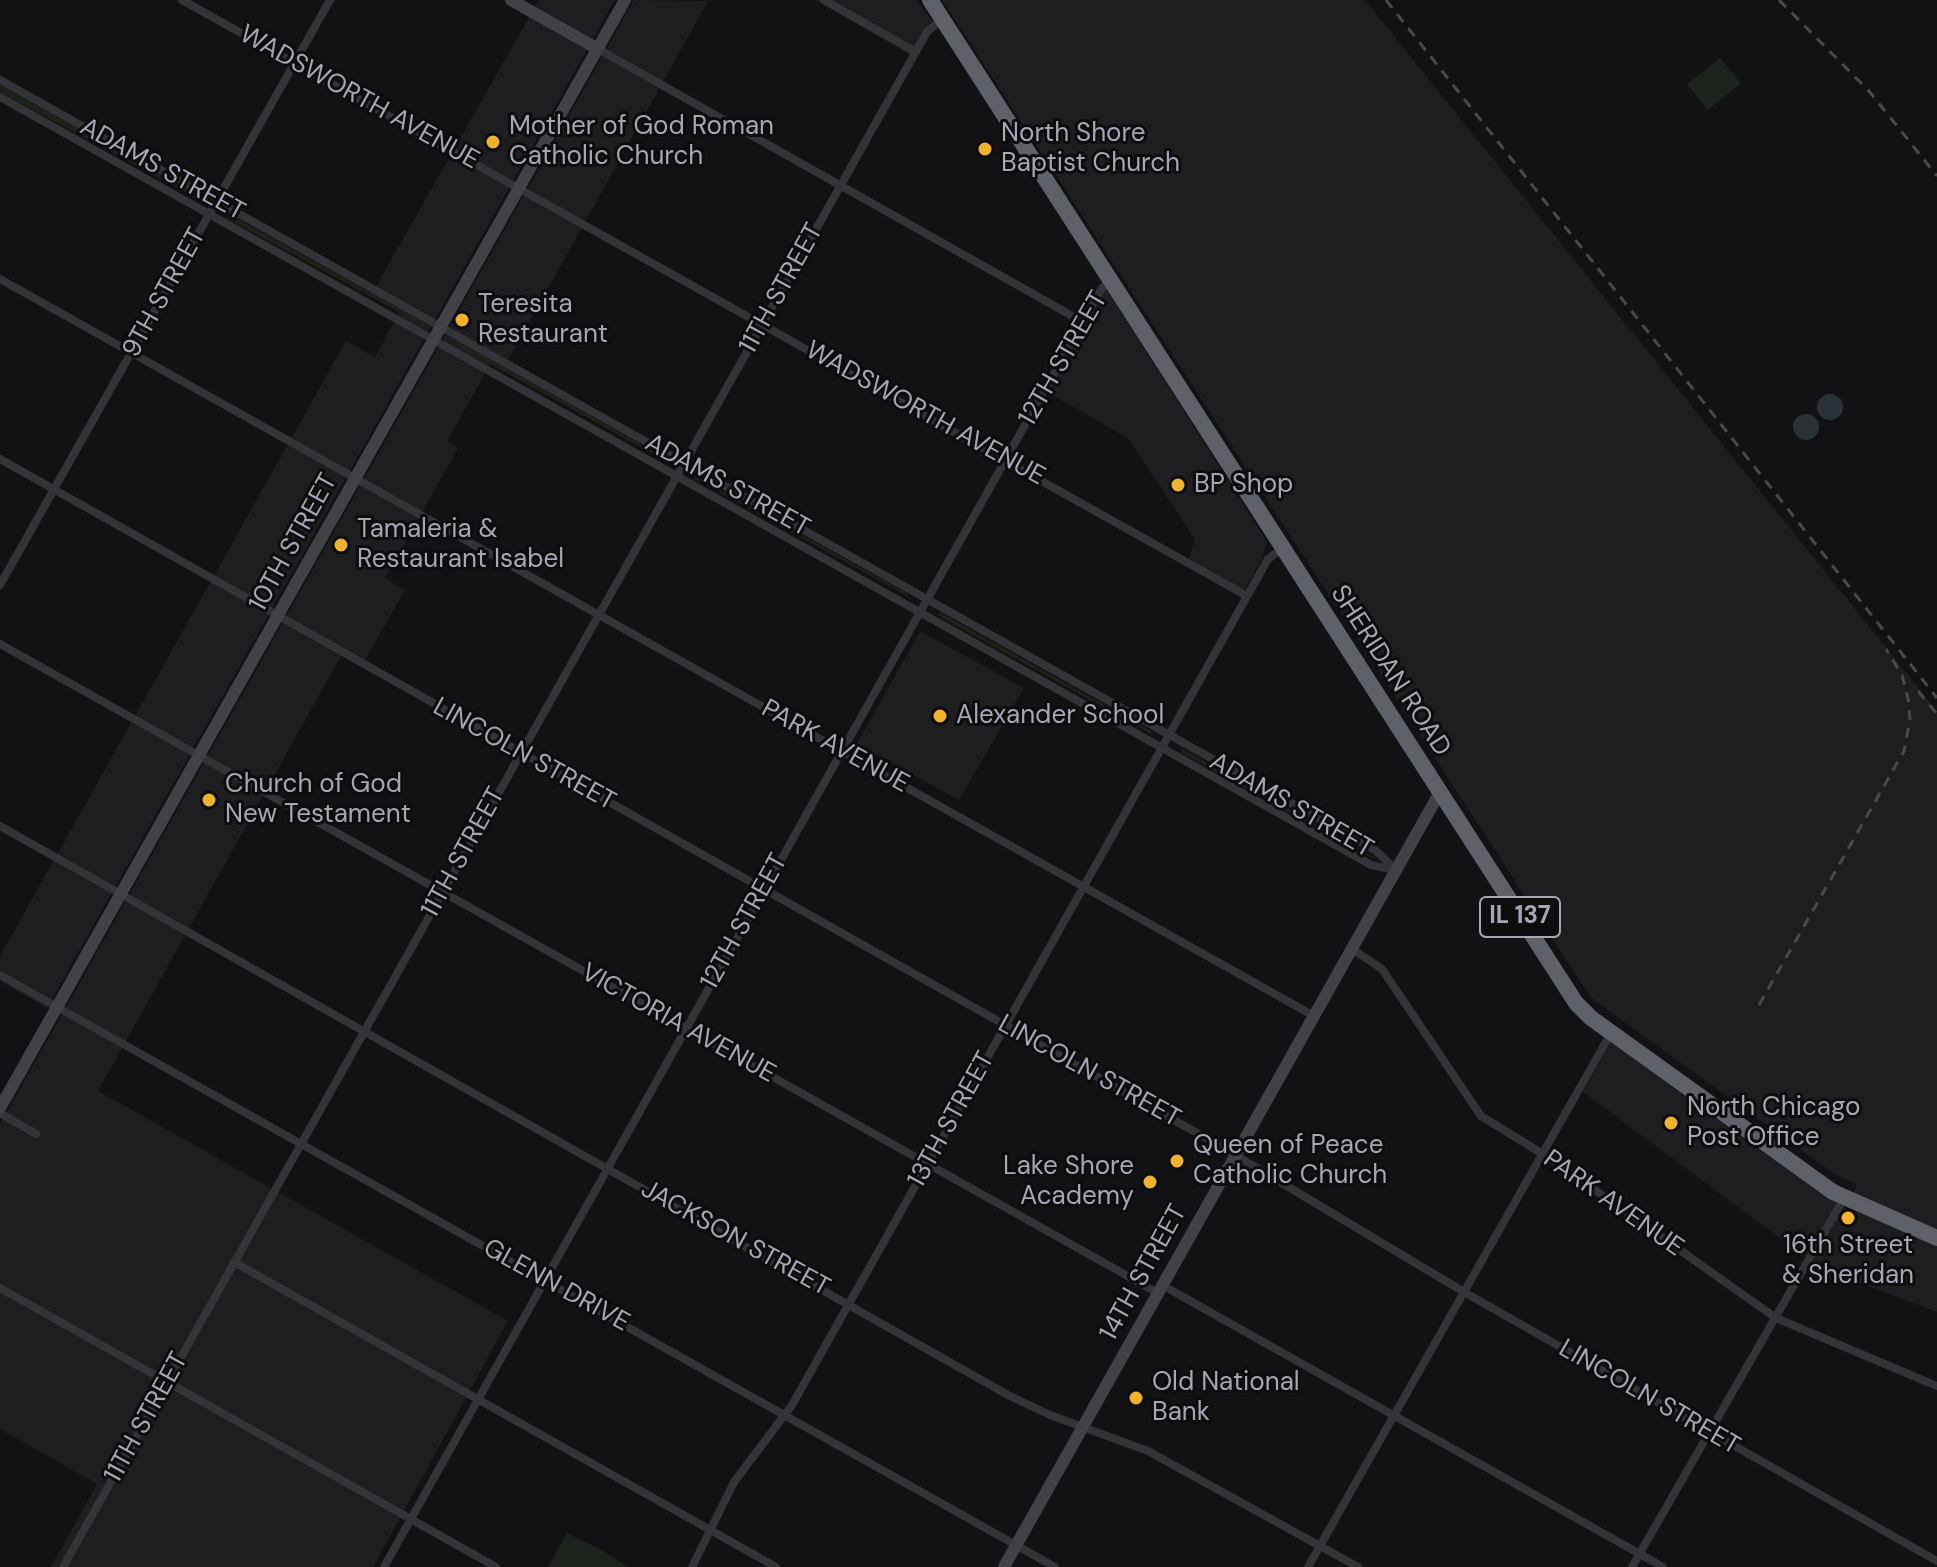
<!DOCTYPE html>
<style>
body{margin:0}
canvas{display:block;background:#121113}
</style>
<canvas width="1937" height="1567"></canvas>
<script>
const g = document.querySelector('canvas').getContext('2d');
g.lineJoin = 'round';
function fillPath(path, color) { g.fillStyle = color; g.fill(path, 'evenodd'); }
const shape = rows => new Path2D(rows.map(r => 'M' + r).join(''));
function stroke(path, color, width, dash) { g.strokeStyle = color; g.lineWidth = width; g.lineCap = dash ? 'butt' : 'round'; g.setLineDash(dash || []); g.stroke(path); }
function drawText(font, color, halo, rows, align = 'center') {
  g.font = font + ' "DM Sans",sans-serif'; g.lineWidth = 6; g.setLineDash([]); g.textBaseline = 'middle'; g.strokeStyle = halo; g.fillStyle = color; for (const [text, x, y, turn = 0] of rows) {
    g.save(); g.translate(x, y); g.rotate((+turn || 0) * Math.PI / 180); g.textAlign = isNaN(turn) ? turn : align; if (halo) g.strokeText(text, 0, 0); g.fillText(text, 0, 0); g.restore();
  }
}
const built = shape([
 [539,0,615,0,47,1008,0,981,0,956,346,341,375,357,400,311,371,295],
 [634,0,708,1,503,369,491,363,447,441,458,448,385,578,405,590,362,665,342,654,98,1091,508,1321,373,1567,51,1567,97,1484,0,1429,0,1124],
 [815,0,917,0,932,21,912,56],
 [942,0,1365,0,1937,711,1937,1312,1820,1268,1583,1092,1611,1042,1763,1153,1847,1209,1857,1185,1836,1175,1591,998],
 [1103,284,1267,542,1260,563,1242,594,1188,560,1195,539,1128,438,1044,390],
 [920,631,1024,688,959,800,857,744]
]);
const green = shape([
 [1720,58,1741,83,1708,110,1687,84],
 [0,85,200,196,201,201,0,92],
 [227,213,424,322,423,325,228,219],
 [455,339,665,458,666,461,454,344],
 [695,476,908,594,909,597,695,479],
 [941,613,1151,731,1151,734,937,615],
 [1183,749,1373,856,1375,860,1180,752],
 [567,1533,600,1549,628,1567,548,1567]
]);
const water = shape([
 '1817 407a13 13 0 1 1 26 0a13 13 0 1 1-26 0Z',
 '1793 427a13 13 0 1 1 26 0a13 13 0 1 1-26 0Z'
]);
const street = shape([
 [182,0,1247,596],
 [824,0,916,52],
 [598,49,1083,322],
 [0,80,1375,850,1396,870],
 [0,97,1371,865,1394,870],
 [0,279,1314,1016],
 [0,459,1220,1146,1464,1292,1937,1561],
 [0,585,330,0],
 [0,644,1158,1293],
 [0,826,1008,1395,1050,1415,1148,1451,1358,1567],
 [1352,949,1382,969,1481,1116,1551,1159,1776,1318,1937,1386],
 [0,975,1055,1567],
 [0,1113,36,1134],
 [234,1262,776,1567],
 [1162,1285,1663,1567],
 [0,1288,496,1567],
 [63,1567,927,32,942,19],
 [384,1567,1102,288,1110,281],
 [692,1567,734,1482,792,1405,1268,559,1283,548],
 [1308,1567,1611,1033],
 [1632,1567,1844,1198]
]);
const secondary = shape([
 [511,0,598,49],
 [0,1108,625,0],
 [1004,1567,1440,792]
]);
const highway = shape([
 [930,0,1576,1003,1591,1018,1833,1192,1937,1238]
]);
const rail = shape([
 [1386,0,1937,698],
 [1779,0,1869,91,1937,176],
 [1918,691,1937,714],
 [1759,1005,1904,751,1910,719,1908,698,1902,675,1886,649]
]);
const markers = [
 [493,142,8,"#f0b12c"],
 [985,149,8,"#f0b12c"],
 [462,320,8,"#f0b12c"],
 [1178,485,8,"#f0b12c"],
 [341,545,8,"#f0b12c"],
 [940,716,8,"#f0b12c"],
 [209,800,8,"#f0b12c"],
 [1671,1123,8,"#f0b12c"],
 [1177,1161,8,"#f0b12c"],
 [1150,1182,8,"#f0b12c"],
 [1848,1218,8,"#f0b12c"],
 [1136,1398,8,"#f0b12c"]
];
const shields = [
 [1520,917,80]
];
const shieldNames = [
 ["IL 137",1520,917]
];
const streetNames = [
 ["WADSWORTH AVENUE",359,98,29],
 ["ADAMS STREET",162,170,29],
 ["11TH STREET",782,289,-61],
 ["9TH STREET",165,293,-61],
 ["12TH STREET",1064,359,-60],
 ["WADSWORTH AVENUE",925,414,29],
 ["ADAMS STREET",727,486,29],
 ["10TH STREET",294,543,-61],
 ["SHERIDAN ROAD",1390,671,57],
 ["PARK AVENUE",835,747,29],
 ["LINCOLN STREET",524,755,29],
 ["ADAMS STREET",1291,806,30],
 ["11TH STREET",464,853,-61],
 ["12TH STREET",745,922,-61],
 ["VICTORIA AVENUE",678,1024,29],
 ["LINCOLN STREET",1089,1072,29],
 ["13TH STREET",952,1120,-61],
 ["PARK AVENUE",1613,1204,35],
 ["JACKSON STREET",735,1239,29],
 ["14TH STREET",1144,1273,-61],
 ["GLENN DRIVE",556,1286,29],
 ["LINCOLN STREET",1649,1398,30],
 ["11TH STREET",147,1418,-61]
];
const poiNames = [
 ["Mother of God Roman",509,127],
 ["Catholic Church",509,157],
 ["North Shore",1001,134],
 ["Baptist Church",1001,164],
 ["Teresita",478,305],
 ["Restaurant",478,335],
 ["BP Shop",1194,485],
 ["Tamaleria &",357,530],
 ["Restaurant Isabel",357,560],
 ["Alexander School",956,716],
 ["Church of God",225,785],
 ["New Testament",225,815],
 ["North Chicago",1687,1108],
 ["Post Office",1687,1138],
 ["Queen of Peace",1193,1146],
 ["Catholic Church",1193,1176],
 ["Lake Shore",1134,1167,"right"],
 ["Academy",1134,1197,"right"],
 ["16th Street",1848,1246,"center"],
 ["& Sheridan",1848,1276,"center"],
 ["Old National",1152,1383],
 ["Bank",1152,1413]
];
fillPath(built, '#1e1e20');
fillPath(green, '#1c231d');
fillPath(water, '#2a3238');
stroke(street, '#333338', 8);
stroke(secondary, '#414248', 12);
stroke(highway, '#5f6169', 16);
stroke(rail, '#48494f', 3, [10, 8]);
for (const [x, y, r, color] of markers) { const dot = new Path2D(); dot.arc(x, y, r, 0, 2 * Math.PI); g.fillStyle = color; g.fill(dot); stroke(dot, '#0d0d0e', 3); }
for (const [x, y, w] of shields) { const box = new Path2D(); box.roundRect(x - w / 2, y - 20, w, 40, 6); g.fillStyle = '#0d0d0e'; g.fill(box); stroke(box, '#a3a8b4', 2); }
drawText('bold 24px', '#a3a8b4', null, shieldNames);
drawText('26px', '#a3a8b4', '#0d0d0e', streetNames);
drawText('26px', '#a3a8b4', '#0d0d0e', poiNames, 'left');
</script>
